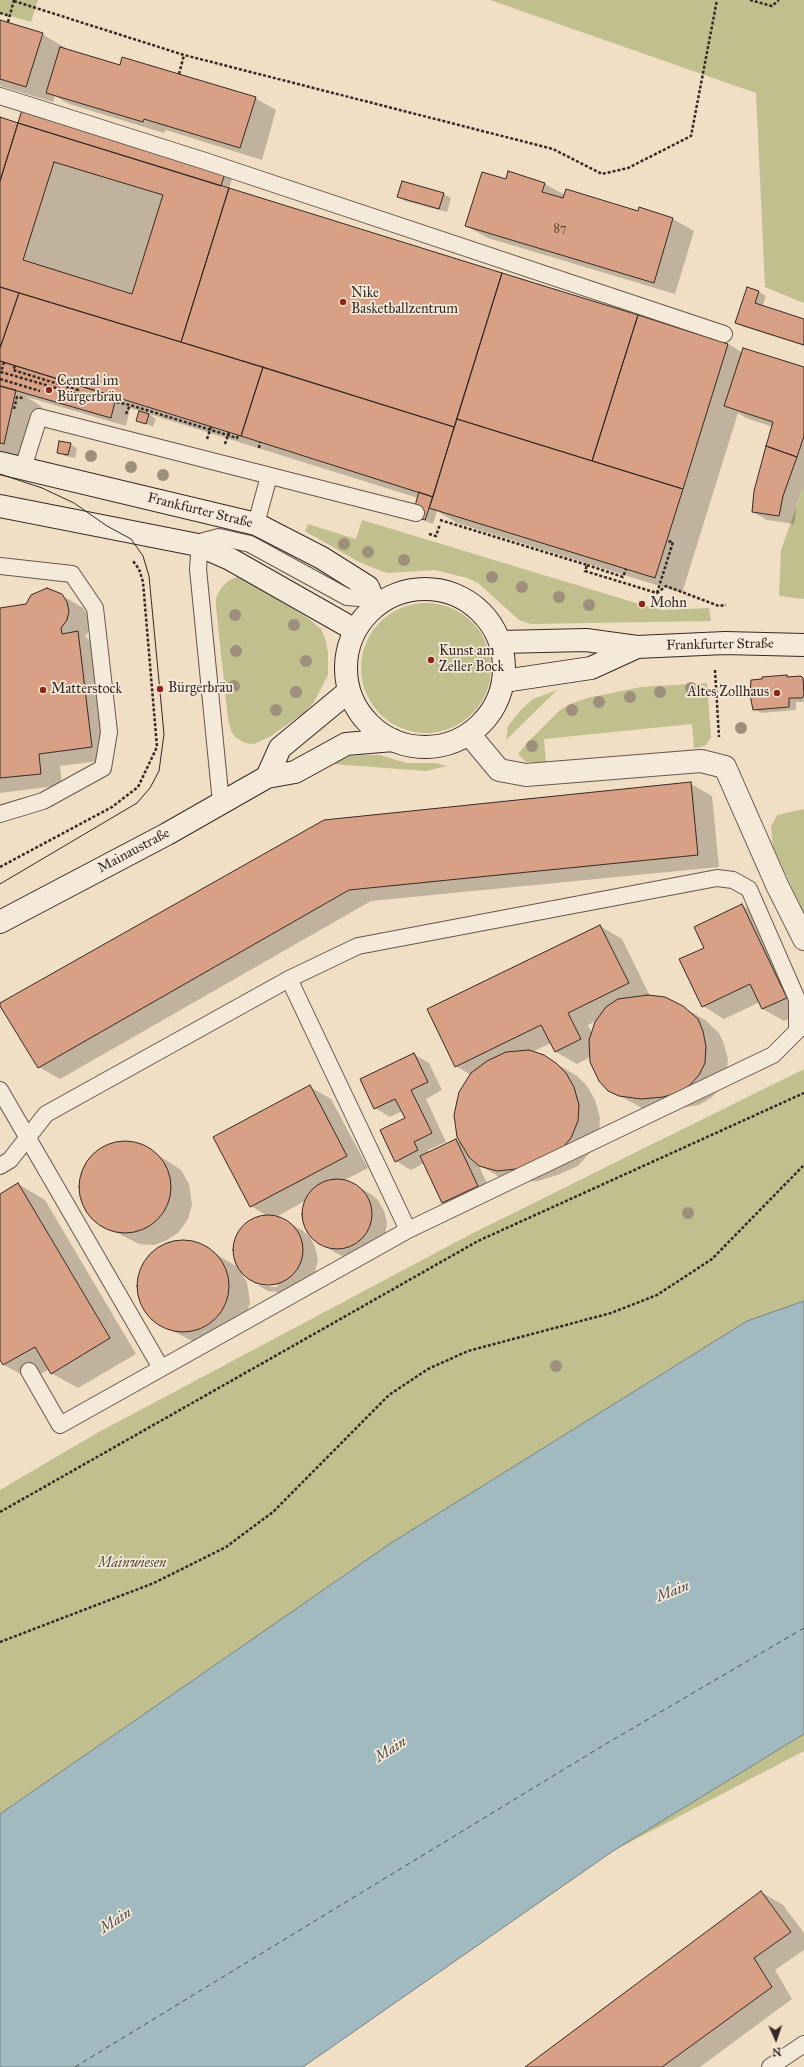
<!DOCTYPE html>
<meta charset="utf-8">
<style>
body{margin:0}
#map{position:relative;width:804px;height:2067px;overflow:hidden;background:#f0dfc4;font-family:"IM FELL Great Primer",serif}
canvas{display:block}
.north{position:absolute;left:756px;top:2019px;width:40px;height:40px;-webkit-text-stroke:3px #f5ead9;paint-order:stroke;rotate:177deg;font-size:11px;font-weight:700;line-height:16px;text-align:center;color:#362925}
.north::after{content:'';display:block;margin:auto;width:14px;height:18px;background:#362925;clip-path:polygon(50% 0,100% 100%,50% 72%,0 100%)}
</style>
<div id="map">
<canvas width="804" height="2067"></canvas>
<div class="north">N</div>
</div>
<script>
const g = document.querySelector('canvas').getContext('2d');
g.lineJoin = 'round';
function fillPath(path, color) { g.fillStyle = color; g.fill(path, 'evenodd'); }
const shape = rows => new Path2D(rows.map(r => 'M' + r).join(''));
function stroke(path, color, width, dash) { g.strokeStyle = color; g.lineWidth = width; g.lineCap = dash ? 'butt' : 'round'; g.setLineDash(dash || []); g.stroke(path); }
function drawText(font, color, halo, rows, align = 'center') {
  g.font = font + ' "IM FELL Great Primer",serif'; g.lineWidth = 3.5; g.setLineDash([]); g.textBaseline = 'middle'; g.strokeStyle = halo; g.fillStyle = color; for (const [text, x, y, turn = 0] of rows) {
    g.save(); g.translate(x, y); g.rotate((+turn || 0) * Math.PI / 180); g.textAlign = isNaN(turn) ? turn : align; if (halo) g.strokeText(text, 0, 0); g.fillText(text, 0, 0); g.restore();
  }
}
const green = shape([
 [0,0,38,0,31,22,0,13],
 [490,0,804,0,804,303,765,287,756,93],
 [804,486,804,599,779,596,781,550],
 [362,520,646,606,663,610,709,608,711,621,531,624,519,620,478,583,467,578,435,570,388,573,381,571,357,561,305,531,308,524,356,539],
 [237,577,246,580,308,618,321,629,326,641,328,653,328,675,314,702,305,712,271,736,254,744,245,743,235,737,231,731,228,719,216,607,216,598,221,588,228,581],
 '361 668a65 65 0 1 1 130 0a65 65 0 1 1-130 0Z',
 [707,683,711,737,706,745,701,747,694,748,692,724,544,739,546,763,526,762,518,754,529,741,560,710,570,704,587,698,641,687],
 [557,690,506,740,508,726,521,710,533,699],
 [368,755,380,755,406,763,435,763,447,766,426,771,332,764,349,756],
 [804,809,804,913,773,847,771,827,777,815],
 [804,1069,804,1301,747,1321,391,1543,0,1814,0,1490,97,1433,473,1233],
 [804,1734,804,1751,613,1851]
]);
const water = shape([
 [804,1301,804,1734,613,1851,303,2067,0,2067,0,1814,391,1543,747,1321,804,1301]
]);
const shadow = shape([
 [0,21,42,34,69,50,120,66,255,98,276,110,262,160,166,130,164,133,69,104,55,96,53,102,0,86],
 [0,118,225,174,232,179,229,189,728,344,743,353,804,368,804,486,797,504,794,524,767,520,753,512,773,427,746,418,738,413,682,593,457,523,437,511,433,524,420,519,418,498,149,414,156,419,153,427,137,420,140,411,130,408,126,426,27,397,42,407,31,459,0,451],
 [509,173,545,184,565,195,639,212,640,209,673,219,694,231,675,294,488,238,466,226,506,180],
 [402,182,444,194,451,198,447,212,405,201,398,196],
 [759,292,766,296,762,307,804,320,804,346,744,327,736,323],
 [70,444,77,448,75,458,65,456,58,452],
 [61,595,83,608,88,615,90,624,88,633,85,637,99,645,113,759,60,766,62,785,0,793,0,609,27,605],
 [801,677,804,679,804,702,796,702,796,710,761,713,754,709],
 [691,784,712,796,719,867,371,901,60,1079,39,1067,0,1004,324,821],
 [742,905,763,918,804,1012,784,1021,763,1009,760,1002,724,1019,703,1006,705,948],
 [600,926,622,939,650,996,683,1007,705,1020,719,1033,724,1044,728,1060,726,1076,720,1087,712,1097,699,1105,663,1111,642,1108,609,1090,590,1057,577,1064,556,1052,551,1043,532,1052,544,1056,577,1076,587,1086,595,1100,600,1118,599,1134,592,1150,578,1166,560,1174,538,1181,520,1182,501,1178,478,1164,492,1194,458,1211,443,1203,424,1163,411,1170,396,1161,406,1119,402,1111,390,1117,375,1108,414,1054,429,1063,442,1090,426,1099,446,1142,428,1150,429,1153,456,1140,463,1144,471,1075,456,1066],
 [596,1021,592,1033,588,1025],
 [310,1087,331,1099,368,1168,345,1180,371,1194,378,1200,384,1211,387,1223,385,1235,345,1257,338,1254,311,1238,305,1228,302,1217,305,1201,276,1217,302,1230,310,1237,315,1247,318,1260,315,1272,310,1281,288,1293,268,1291,257,1285,277,1287,278,1285,256,1282,256,1284,242,1274,247,1282,250,1302,246,1317,196,1343,156,1322,145,1311,138,1294,138,1278,144,1264,153,1252,167,1244,181,1241,197,1243,236,1266,233,1253,236,1236,249,1221,260,1217,269,1217,251,1206],
 [123,1142,139,1144,161,1157,181,1170,189,1184,192,1204,188,1219,178,1233,165,1241,154,1245,139,1244,98,1223,87,1212,81,1196,81,1180,86,1165,96,1153,109,1145],
 [18,1184,45,1200,136,1354,78,1388,51,1373,49,1369,31,1380,4,1365,0,1358,0,1195],
 [761,1892,783,1905,804,1933,804,1950,775,1970,792,1999,700,2067,526,2067]
]);
const ferry = shape([
 [75,2067,599,1748,804,1628]
]);
const building = shape([
 [0,20,43,33,26,87,0,79,0,20],
 [60,47,120,65,122,57,256,97,240,148,144,119,143,122,46,93,60,47],
 [22,110,225,173,221,186,18,123,22,110],
 [0,117,18,123,0,181,0,117],
 [18,123,229,188,181,342,0,287,0,181,18,123],
 [54,162,163,195,132,294,23,260,54,162],
 [508,171,545,183,542,192,563,198,566,189,638,211,639,207,673,218,654,283,465,226,482,172,506,179,508,171],
 [402,181,444,193,439,209,397,197,402,181],
 [229,188,502,273,454,427,181,342,229,188],
 [502,273,638,315,592,461,457,419,502,273],
 [0,287,19,293,0,348,0,287],
 [747,287,759,291,755,303,804,319,804,345,735,323,747,287],
 [19,293,263,367,241,436,0,361,0,348,19,293],
 [638,315,728,344,683,489,592,461,638,315],
 [743,348,804,367,804,436,797,457,766,446,773,422,724,406,743,348],
 [0,361,116,397,111,418,0,386,0,361],
 [263,367,454,427,433,497,241,436,263,367],
 [0,386,16,390,4,444,0,443,0,386],
 [139,411,149,414,146,424,136,421,139,411],
 [457,419,683,489,655,578,429,508,457,419],
 [59,441,71,443,68,455,57,453,59,441],
 [766,446,797,457,783,496,779,516,752,512,754,491,766,446],
 [419,492,433,497,425,520,412,516,419,492],
 [47,588,62,594,67,602,69,611,67,620,61,628,62,634,78,631,92,747,39,754,41,774,0,778,0,608,26,604,31,595,47,588],
 [787,675,787,677,801,676,803,678,804,695,802,698,789,698,789,707,753,710,750,695,751,680,762,679,762,677,787,675],
 [691,782,698,855,349,890,38,1068,0,1006,0,1003,324,820,691,782],
 [742,904,787,998,762,1009,750,984,702,1007,679,959,704,948,694,927,742,904],
 [600,925,629,983,568,1013,581,1039,555,1052,541,1025,455,1067,427,1009,600,925],
 [648,995,665,997,683,1006,698,1019,703,1031,706,1047,705,1063,699,1075,690,1085,677,1093,663,1097,641,1099,619,1096,608,1091,599,1081,590,1062,589,1040,595,1022,606,1007,618,999,648,995],
 [529,1050,544,1055,556,1063,566,1073,574,1087,579,1105,578,1121,571,1138,557,1154,539,1163,516,1169,497,1171,479,1166,469,1157,457,1137,454,1115,459,1092,471,1073,487,1061,506,1052,529,1050],
 [414,1053,428,1082,411,1090,432,1133,414,1142,418,1150,395,1162,380,1130,405,1118,395,1099,374,1109,360,1079,414,1053],
 [310,1085,347,1156,250,1207,213,1137,310,1085],
 [456,1139,478,1186,442,1203,420,1156,456,1139],
 '79 1187a46 46 0 1 1 92 0a46 46 0 1 1-92 0Z',
 '302 1214a35 35 0 1 1 70 0a35 35 0 1 1-70 0Z',
 [18,1183,110,1338,51,1374,35,1347,3,1365,0,1360,0,1194,18,1183],
 '233 1250a35 35 0 1 1 70 0a35 35 0 1 1-70 0Z',
 '137 1286a46 46 0 1 1 92 0a46 46 0 1 1-92 0Z',
 [761,1891,791,1932,754,1958,772,1987,662,2067,525,2067,761,1891]
]);
const path = shape([
 [750,0,772,6,779,0],
 [14,1,184,55,553,149,602,174,628,168,691,136,717,0],
 [0,13,10,16],
 [8,22,14,0],
 [179,74,184,55],
 [4,362,1,372,77,394,130,405,237,438,238,435],
 [15,366,13,370,78,390,74,401],
 [0,379,40,391],
 [14,409,17,397,23,398],
 [126,414,130,405],
 [259,448,260,442],
 [440,520,587,565,585,571,657,593,666,586,719,606,726,605],
 [429,534,436,536,440,524],
 [587,565,623,577,626,569],
 [657,593,673,542,667,541],
 [715,670,719,737],
 [0,867,112,807,138,787,157,747,143,582,139,569,133,561],
 [0,1512,478,1241,804,1093],
 [0,1642,154,1583,226,1547,273,1512,389,1395,428,1369,468,1351,611,1313,657,1295,712,1259,804,1165]
]);
const lane = shape([
 [0,96,205,161,724,334],
 [23,468,39,417,416,513],
 [256,524,269,476],
 [0,566,72,574,95,608,109,732,103,768,43,801,0,814],
 [221,803,198,569,200,542,219,537,250,544,347,597,373,599],
 [289,979,358,946,717,878,733,880,749,889,797,999,797,1031,773,1055,408,1230],
 [0,1090,161,1368],
 [0,1166,10,1160,46,1114,289,979,408,1230,60,1425,29,1371],
 [770,2067,804,2044]
]);
const street = shape([
 [469,734,499,770,526,775,701,761,725,767,777,885,804,939]
]);
const secondary = shape([
 [0,463,256,524,322,558,368,587,373,599,378,604],
 [0,506,198,545,230,559,355,630],
 '346 668a79 79 0 1 1 158 0a79 79 0 1 1-158 0Z',
 [501,642,586,640,637,647,725,643,804,645],
 [504,681,591,668,637,647],
 [267,777,280,748,349,691],
 [0,922,167,834,267,777,295,772,346,744,393,740]
]);
const tram = shape([
 [0,474,42,488,74,503,107,526,131,539,143,556,149,576,164,734,159,771,150,788,137,803,0,884]
]);
const pathBridge = shape([
 [207,439,211,427],
 [225,444,229,432]
]);
const trees = [
 [91,456],
 [131,467],
 [163,475],
 [344,544],
 [368,552],
 [404,560],
 [492,577],
 [522,587],
 [559,597],
 [589,605],
 [235,615],
 [294,625],
 [236,651],
 [306,661],
 [234,686],
 [691,688],
 [296,692],
 [660,692],
 [630,697],
 [599,702],
 [276,710],
 [572,710],
 [741,728],
 [532,746],
 [688,1213],
 [556,1366]
];
const markers = [
 [343,302,4,"#8f2418"],
 [49,390,4,"#8f2418"],
 [642,604,4,"#8f2418"],
 [431,660,4,"#8f2418"],
 [160,689,4,"#8f2418"],
 [43,690,4,"#8f2418"],
 [777,693,4,"#8f2418"]
];
const numberNames = [
 ["87",560,229]
];
const poiNames = [
 ["Nike",351,294],
 ["Basketballzentrum",351,310],
 ["Central im",57,382],
 ["Bürgerbräu",57,398],
 ["Mohn",650,604],
 ["Kunst am",439,652],
 ["Zeller Bock",439,668],
 ["Bürgerbräu",168,689],
 ["Matterstock",51,690],
 ["Altes Zollhaus",769,693,"right"]
];
const streetNames = [
 ["Frankfurter Straße",200,511,14],
 ["Frankfurter Straße",720,645,-1],
 ["Mainaustraße",134,851,-28]
];
const parkNames = [
 ["Mainwiesen",132,1564]
];
const waterNames = [
 ["Main",673,1592,-21],
 ["Main",391,1750,-32],
 ["Main",116,1921,-32]
];
fillPath(green, '#c2bf8f');
fillPath(water, '#a0babf');
stroke(water, '#768081', 1);
fillPath(shadow, '#0003');
stroke(ferry, '#504d4c', 1, [5, 4]);
fillPath(building, '#d8a185');
stroke(building, '#362925', 1);
stroke(lane, '#64564d', 18);
stroke(street, '#64564d', 24);
stroke(secondary, '#362925', 24);
stroke(path, '#362925', 2.5, [3, 2]);
stroke(lane, '#f5ead9', 16);
stroke(street, '#f5ead9', 22);
stroke(secondary, '#f5ead9', 22);
stroke(tram, '#362925', 1);
stroke(pathBridge, '#362925', 2.5, [3, 2]);
g.fillStyle = '#9d8f7b';
for (const [x, y] of trees) { g.beginPath(); g.arc(x, y, 6, 0, 2 * Math.PI); g.fill(); }
for (const [x, y, r, color] of markers) { const dot = new Path2D(); dot.arc(x, y, r, 0, 2 * Math.PI); g.fillStyle = color; g.fill(dot); stroke(dot, '#f5ead9', 1.5); }
drawText('12px', '#5e473d', null, numberNames);
drawText('14px', '#362925', '#f5ead9', poiNames, 'left');
drawText('14px', '#362925', '#f5ead9', streetNames);
drawText('italic 14px', '#594e40', '#f5ead9', parkNames);
drawText('italic 15px', '#504d4c', '#f5ead9', waterNames);
</script>
